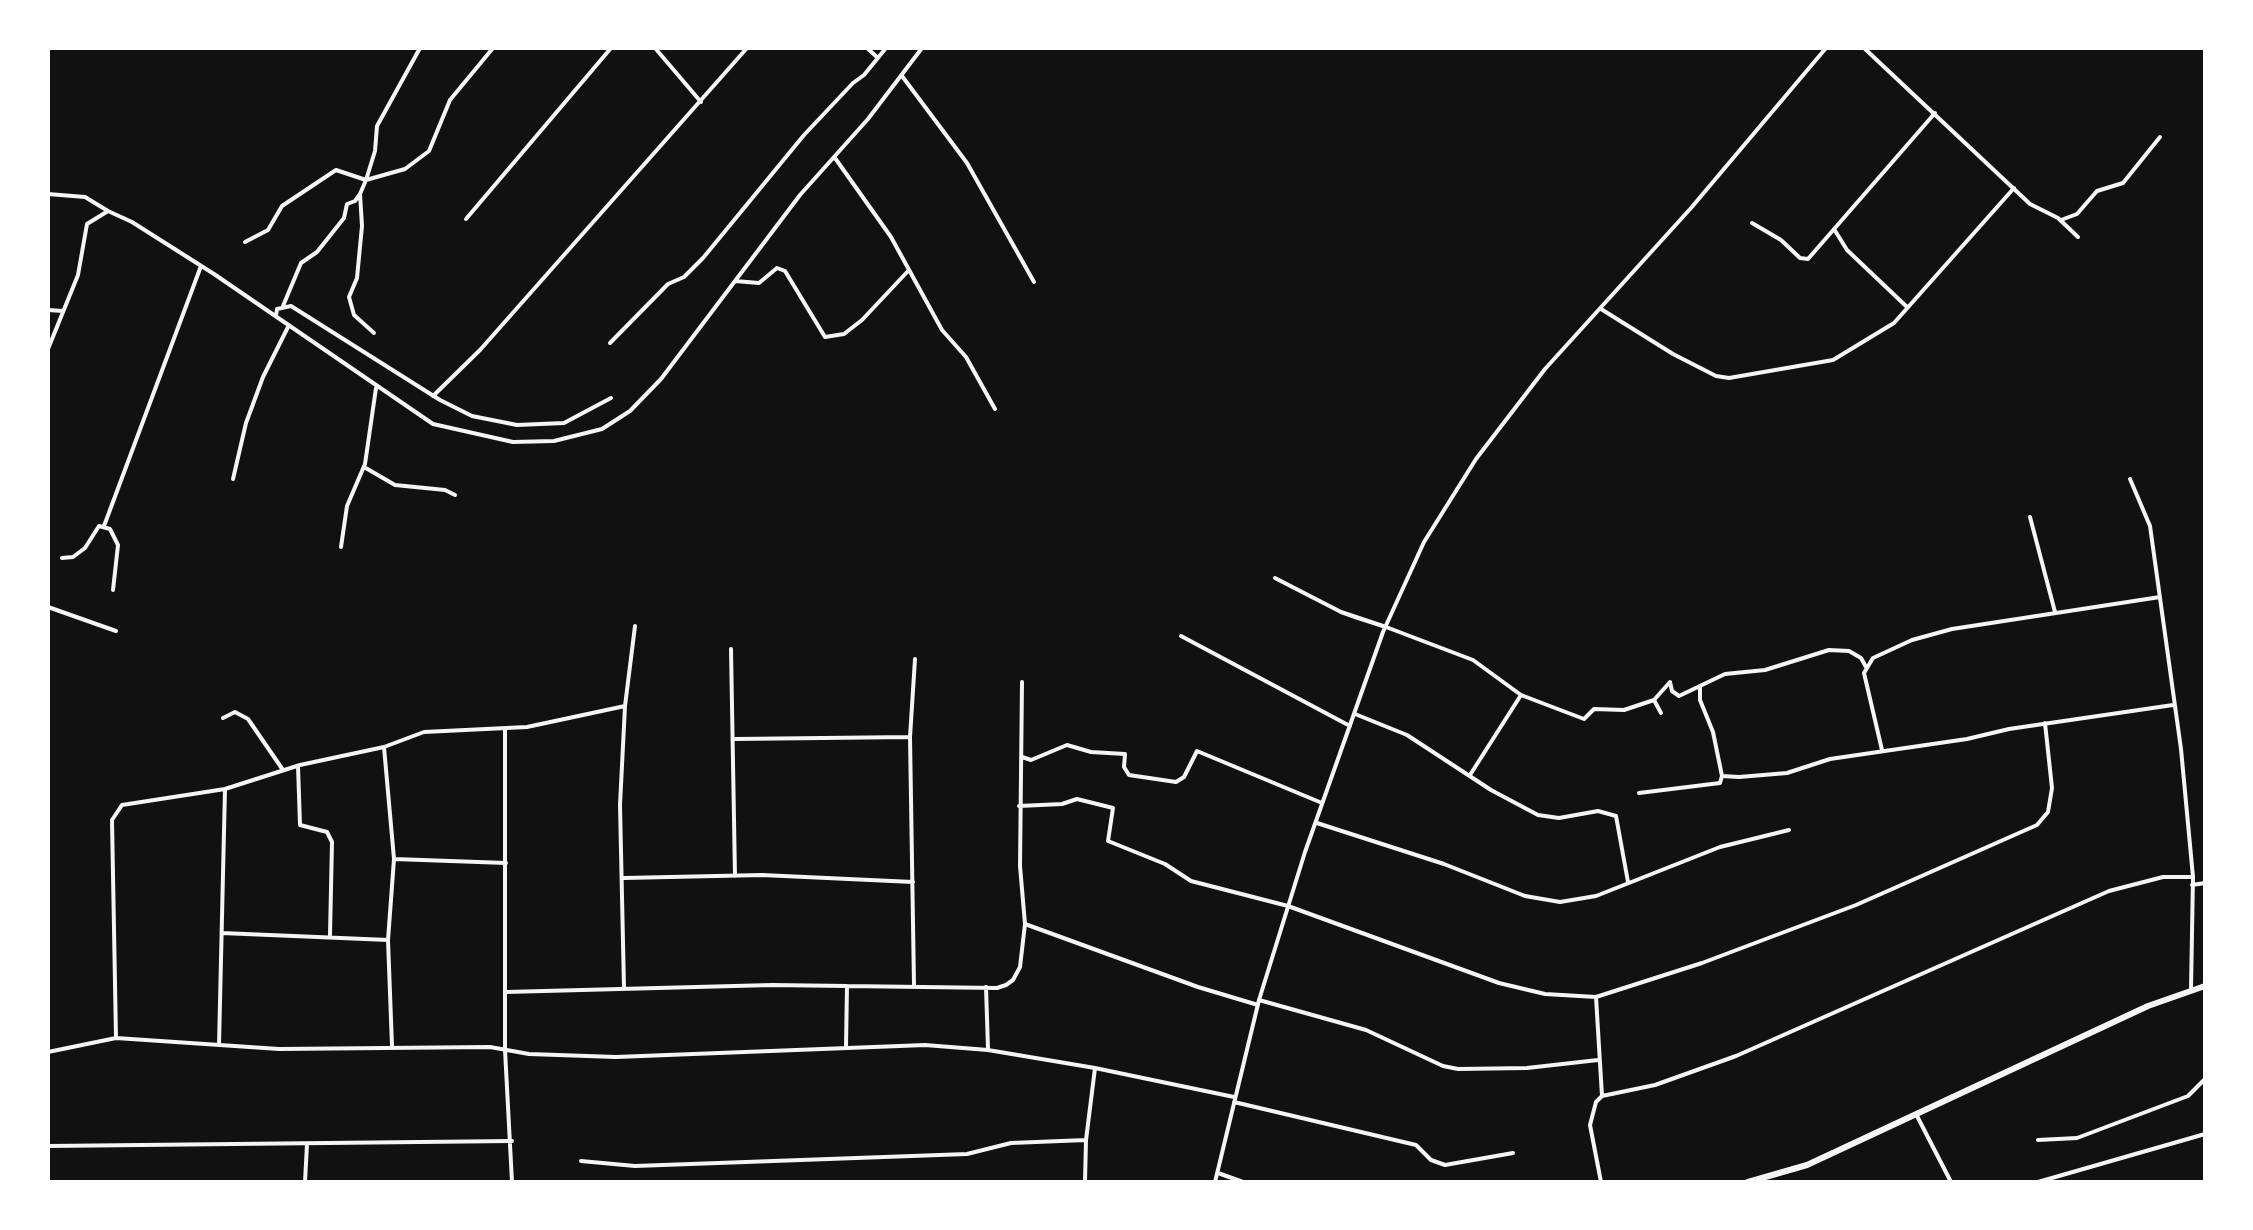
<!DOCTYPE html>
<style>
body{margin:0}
#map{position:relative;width:2253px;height:1230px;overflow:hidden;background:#111;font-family:Lato,sans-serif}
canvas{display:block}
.frame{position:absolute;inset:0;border:50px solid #fff;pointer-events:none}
</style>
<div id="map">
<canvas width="2253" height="1230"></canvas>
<div class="frame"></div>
</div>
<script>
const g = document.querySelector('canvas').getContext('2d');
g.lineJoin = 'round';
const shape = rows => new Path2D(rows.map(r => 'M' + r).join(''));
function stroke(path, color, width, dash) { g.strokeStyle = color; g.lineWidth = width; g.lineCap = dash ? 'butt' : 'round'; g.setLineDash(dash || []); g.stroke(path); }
const minor = shape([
 [655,48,701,102],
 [867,48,878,58],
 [1864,48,2030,204,2058,218,2078,237],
 [902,76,967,163,1034,282],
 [835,158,891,237,942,330,966,357,995,409],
 [48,194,85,197,108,211],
 [466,219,611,48],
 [2061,220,2077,214,2097,191,2123,183,2160,137],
 [1752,223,1781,240,1800,258,1808,259,1935,113],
 [1834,229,1847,250,1907,307],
 [245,242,268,230,282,206,336,170,366,180,375,151,377,126,420,48],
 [735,281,759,283,777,268,785,271,825,337,844,334,862,320,909,270],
 [283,306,301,263,317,252,344,218,347,204,355,201,360,194],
 [1601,309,1673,354,1716,376,1729,378,1833,360,1894,323,2014,188],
 [48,310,63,311],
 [276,316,277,309,291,306,440,400,472,416,517,425,564,423,611,398],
 [374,333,354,315,349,297,357,278,362,226,360,194,366,180,405,169,429,151,450,100,493,48],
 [610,343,668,284,684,277,703,258,804,135,853,83,864,75,886,48],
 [48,349,78,275,87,224,108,211,132,222,214,274,433,424,513,442,554,441,602,429,630,411,661,379,800,195,868,119,922,48],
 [433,396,480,350,747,48],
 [364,467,395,485,445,490,455,495],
 [233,479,246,423,263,377,289,325],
 [2130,479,2150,526,2181,749,2193,877,2191,989],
 [2030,517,2055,612],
 [104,526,201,266],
 [341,547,347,506,365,464,376,388],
 [62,558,73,557,85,548,99,526,110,529,118,545,113,590],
 [1275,578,1341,612,1358,618,1386,627,1341,612],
 [48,607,116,631],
 [1386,627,1473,660,1521,695,1584,719,1594,709,1624,710,1654,700,1661,713],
 [1181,636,1350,726],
 [731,649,735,876],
 [1700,687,1700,700,1713,732,1722,776,1739,777,1787,773,1830,759,1967,739,2009,729,2173,705],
 [1654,700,1670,682,1672,691,1679,696,1725,674,1765,670,1829,650,1849,651,1861,658,1866,667],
 [1355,714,1407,735,1491,790,1538,815,1559,818,1598,811,1616,816,1628,882],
 [223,718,235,712,248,719,283,770],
 [505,730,505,1050,512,1182],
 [735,739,910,737],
 [384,747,394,859,388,940,392,1046],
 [1882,750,1864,673,1873,658,1912,640,1952,629,2160,597],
 [1022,757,1031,760,1067,745,1091,752,1125,754,1124,767,1129,775,1176,782,1184,777,1197,751,1322,803],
 [298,766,300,825,327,832,332,842,330,935],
 [1470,775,1521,695],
 [1639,793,1720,783,1722,776],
 [1019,806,1062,804,1077,799,1113,808,1108,841,1165,864,1191,881,1288,906,1499,983,1545,994,1596,997,1702,963,1856,905,2037,825,2048,812,2052,788,2045,723],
 [1317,823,1444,864,1525,896,1560,902,1596,896,1720,847,1789,830],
 [394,859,506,863],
 [624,878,762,875,913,882],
 [2192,885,2205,883],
 [1025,924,1198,987,1258,1005],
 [222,933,388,940],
 [914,985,910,737,915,659],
 [986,987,988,1049],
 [624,988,620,805,625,706,635,626],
 [506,992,772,985,997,988,1006,985,1013,980,1020,967,1025,924,1020,866,1022,682],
 [1596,997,1602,1096],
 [1259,1000,1366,1030,1443,1066,1458,1069,1527,1068,1598,1060],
 [116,1038,112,820,122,805,225,789,300,765,384,747,424,732,527,727,625,706],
 [219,1045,225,789],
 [846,1047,847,986],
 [48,1052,116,1038,279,1049,490,1047,529,1054,616,1057,925,1045,988,1050,1095,1068,1234,1097],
 [1234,1102,1416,1145,1431,1160,1445,1165,1513,1153],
 [1916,1114,1951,1182],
 [2038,1140,2077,1138,2188,1096,2205,1079],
 [48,1146,512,1141],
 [581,1161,635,1166,967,1154,1011,1143,1086,1140],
 [1218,1173,1243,1182],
 [305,1182,307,1144],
 [1085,1182,1086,1140,1095,1068],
 [1215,1182,1259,1000,1305,852,1383,632,1424,542,1476,459,1545,369,1691,208,1826,48],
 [1601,1182,1590,1125,1596,1102,1602,1096,1655,1085,1736,1056,2109,891,2163,877,2193,877],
 [2038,1182,2205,1134]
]);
const tertiary = shape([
 [1748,1182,1807,1165,2148,1006,2205,986]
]);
stroke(minor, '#f5f5f5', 4);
stroke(tertiary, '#f5f5f5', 6);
</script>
